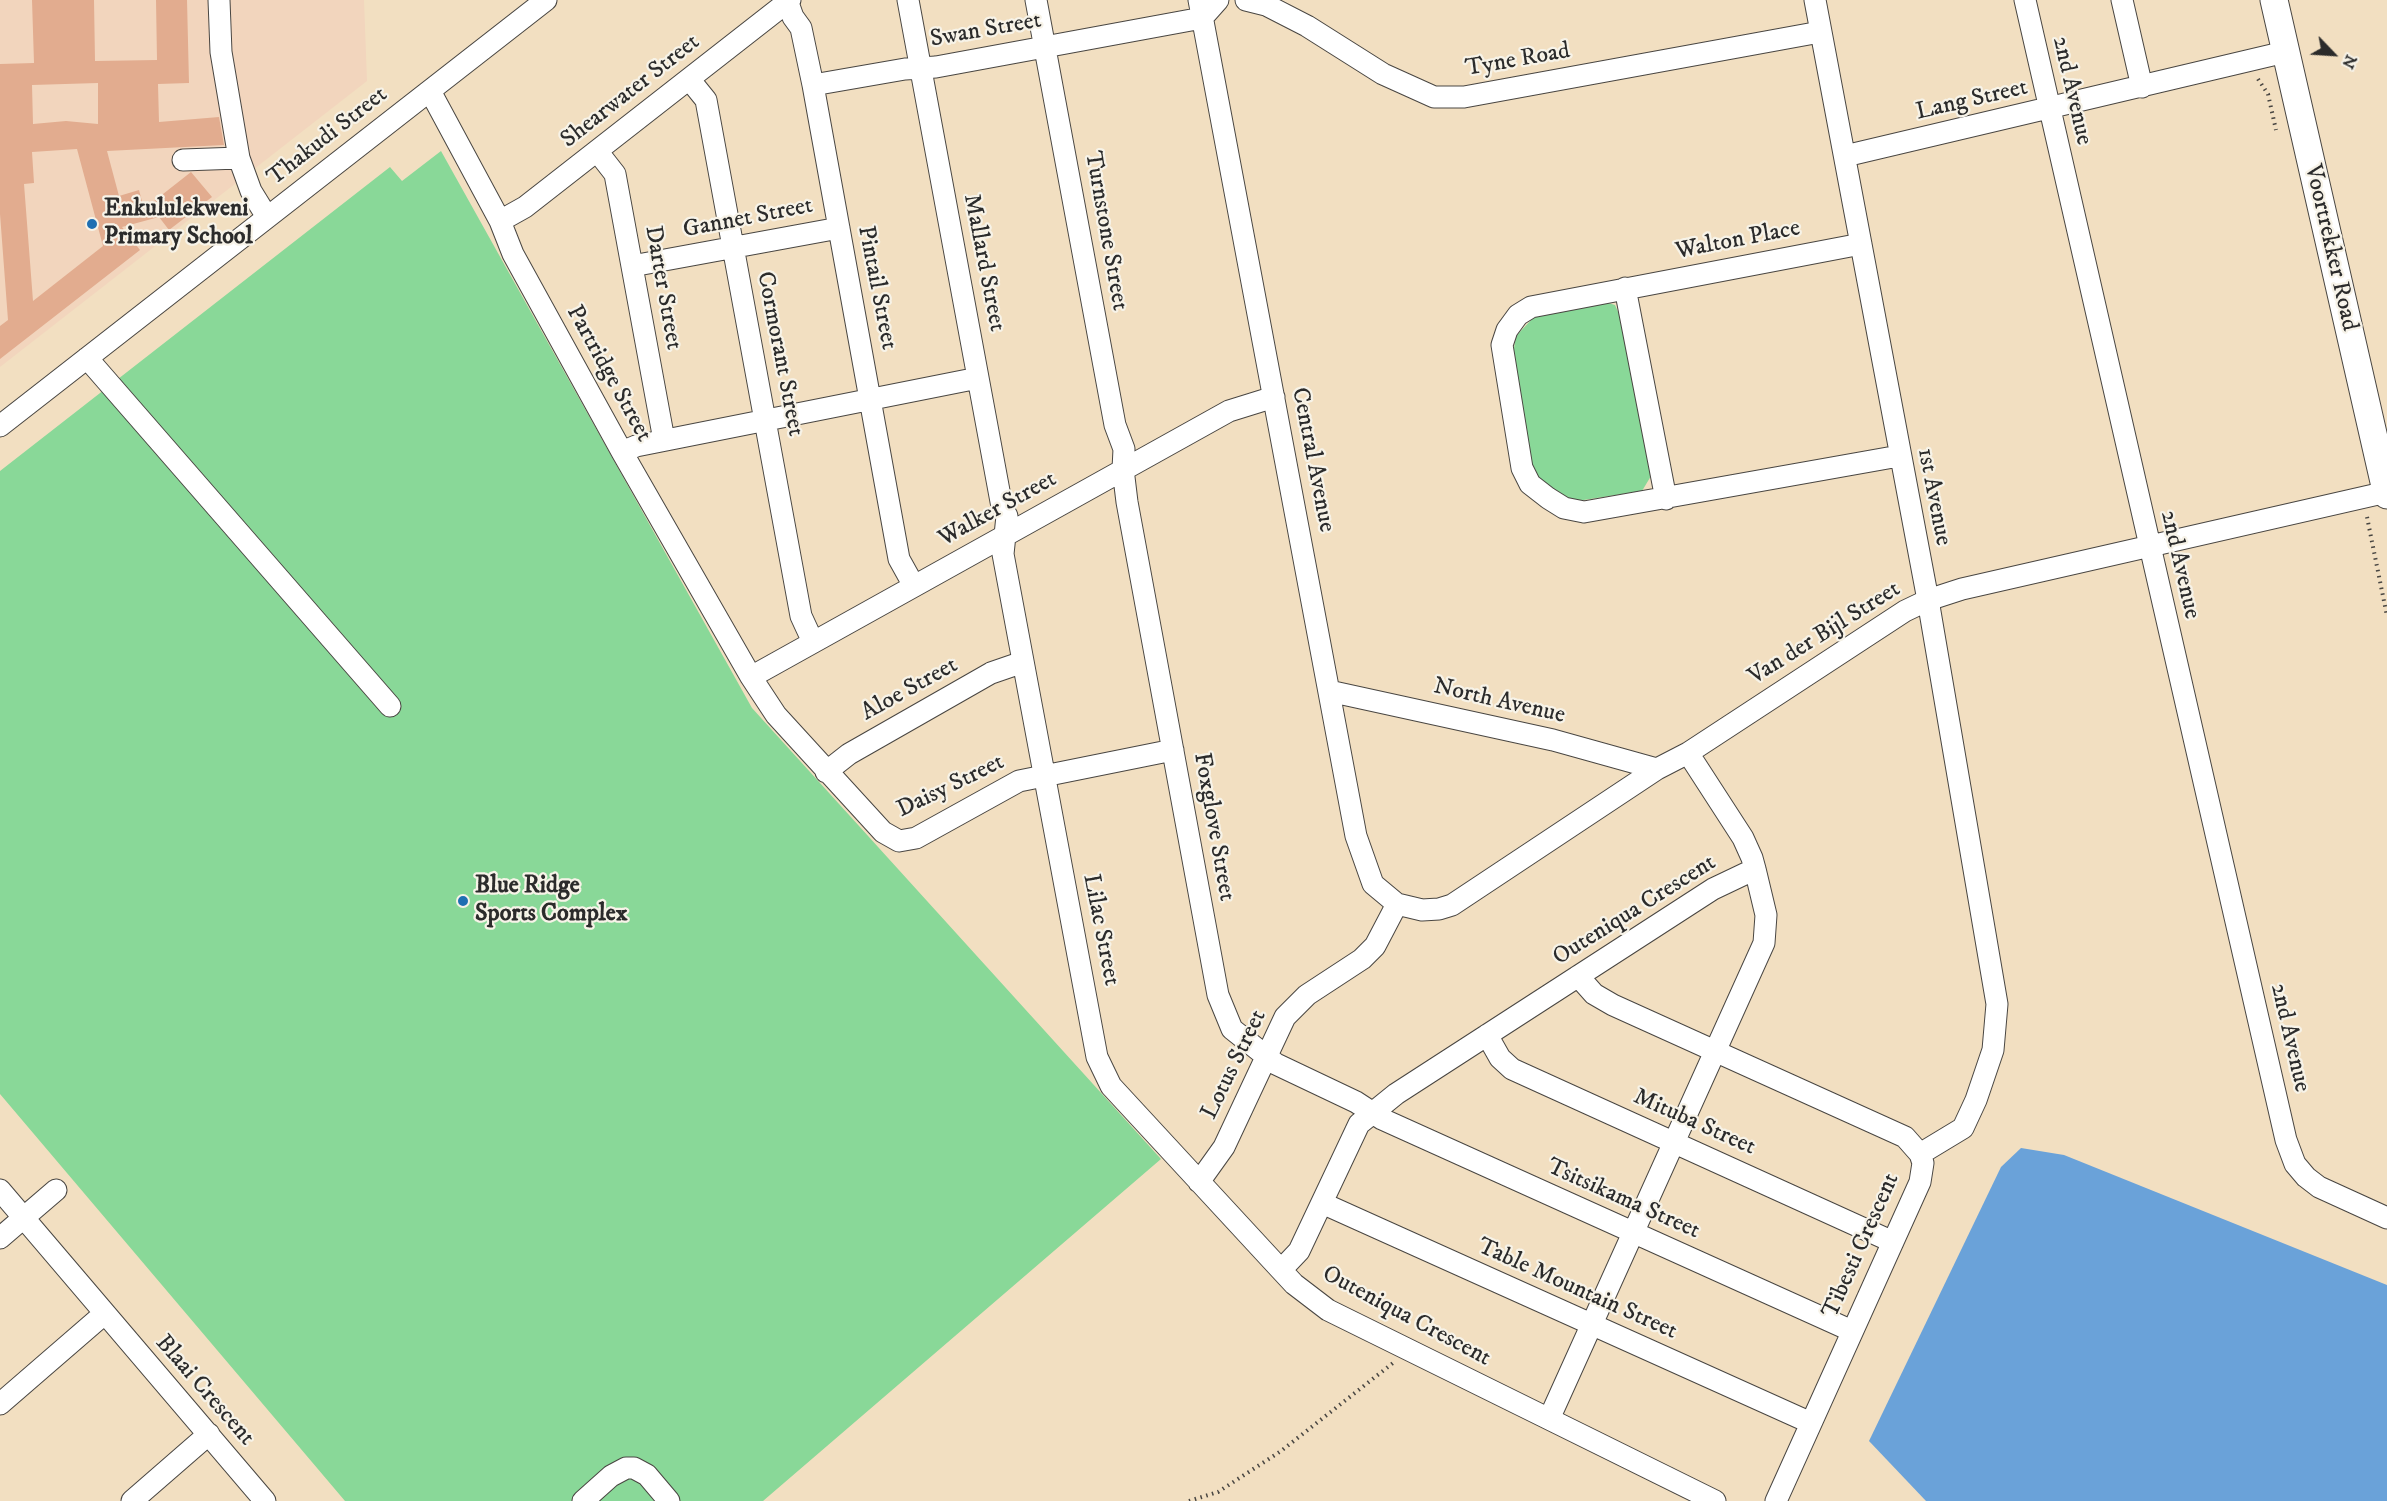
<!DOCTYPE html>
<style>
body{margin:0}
#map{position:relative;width:2387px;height:1501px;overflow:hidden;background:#f2dfc1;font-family:"IM FELL DW Pica",serif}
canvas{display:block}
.north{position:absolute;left:2303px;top:24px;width:60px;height:60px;-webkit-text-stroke:4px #f7f3e8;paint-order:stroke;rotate:115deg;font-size:16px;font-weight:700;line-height:24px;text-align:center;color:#2b2b2b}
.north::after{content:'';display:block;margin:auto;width:21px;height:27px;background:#2b2b2b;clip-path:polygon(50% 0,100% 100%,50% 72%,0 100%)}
</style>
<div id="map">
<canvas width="2387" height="1501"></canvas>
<div class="north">N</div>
</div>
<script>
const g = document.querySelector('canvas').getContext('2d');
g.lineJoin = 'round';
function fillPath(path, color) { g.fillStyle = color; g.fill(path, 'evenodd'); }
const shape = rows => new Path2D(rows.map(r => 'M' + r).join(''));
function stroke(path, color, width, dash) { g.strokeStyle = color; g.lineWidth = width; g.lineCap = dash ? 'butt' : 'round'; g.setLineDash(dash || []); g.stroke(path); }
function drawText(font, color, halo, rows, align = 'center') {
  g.font = font + ' "IM FELL DW Pica",serif'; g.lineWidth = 4.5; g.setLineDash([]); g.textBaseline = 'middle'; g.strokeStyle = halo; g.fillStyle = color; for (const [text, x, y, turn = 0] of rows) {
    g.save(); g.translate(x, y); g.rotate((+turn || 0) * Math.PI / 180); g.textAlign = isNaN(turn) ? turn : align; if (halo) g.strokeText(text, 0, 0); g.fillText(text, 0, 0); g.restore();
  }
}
const built = shape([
 [0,0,364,0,367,81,0,367]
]);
const green = shape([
 [441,151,752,708,1161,1159,763,1501,345,1501,0,1094,0,471,390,167,402,181],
 [1605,302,1615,305,1619,314,1651,476,1642,491,1577,501,1564,497,1540,479,1531,464,1513,354,1516,336,1533,318,1549,312]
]);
const water = shape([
 [2021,1148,2064,1155,2387,1285,2387,1501,1926,1501,1869,1441,2001,1167]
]);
const building = shape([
 [32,0,94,0,95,61,157,60,156,0,187,0,189,83,158,84,159,122,219,117,224,145,107,151,119,196,139,190,144,209,191,172,212,197,169,230,159,217,122,227,140,250,0,359,0,326,8,320,0,214,0,64,34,63],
 [98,83,98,124,66,121,33,124,32,85],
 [77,149,103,246,33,301,24,184,34,183,32,152]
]);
const path = shape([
 [2258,79,2268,94,2276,130],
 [2367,517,2387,616],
 [1189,1501,1218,1492,1281,1451,1393,1363]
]);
const minor = shape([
 [219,0,221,52,239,158,251,191,267,217],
 [787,0,793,17,801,28,813,85,899,559,914,586],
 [908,0,1002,507,1007,516,1003,554,1097,1057,1111,1086,1281,1270],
 [1036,0,1115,425,1124,449,1123,469,1127,502,1218,995,1232,1029,1276,1064,1356,1102,1382,1119,1852,1331],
 [1199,0,1356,836,1373,884,1397,904,1422,910,1439,909,1452,905,1657,769,1688,753,1905,611,1928,600,1962,589,2387,492],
 [1246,0,1266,5,1307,26,1383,74,1434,97,1464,97,1820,32],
 [1815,0,1928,600,1997,1004,1993,1050,1976,1100,1963,1128,1920,1154],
 [2025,0,2286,1140,2295,1164,2306,1177,2319,1187,2387,1218],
 [2122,0,2142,87],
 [689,79,706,100,801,616,813,642],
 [813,85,905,69,936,67,1202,18,1218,0],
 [430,91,500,221,513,254,622,452,751,677,776,715,883,832,899,841,916,838,1019,781,1173,750],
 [597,151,615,174,664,440],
 [1845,156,2285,52],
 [183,160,239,158],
 [500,221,525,207,790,0],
 [1861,244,1531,307,1518,315,1507,330,1502,345,1522,468,1530,484,1548,498,1564,508,1584,512,1899,456],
 [632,266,839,228],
 [1625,288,1666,499],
 [87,358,390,706],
 [0,426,546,0],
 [622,452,636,446,978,378],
 [751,677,1229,411,1274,397],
 [1329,691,1553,740,1657,769],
 [1688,753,1743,838,1752,858,1755,869,1766,915,1764,943,1549,1419,1328,1310,1294,1284,1281,1270,1299,1251,1359,1124,1396,1094,1713,889,1755,869],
 [826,772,849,754,991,673,1023,662],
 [1578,976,1594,994,1613,1005,1905,1137,1920,1154,1923,1163,1920,1182,1776,1501],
 [1487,1035,1500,1058,1512,1069,1893,1242],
 [1199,1182,1224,1147,1285,1017,1307,995,1362,959,1375,946,1397,904],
 [0,1190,265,1501],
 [1322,1203,1811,1423],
 [0,1238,56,1190],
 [0,1404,104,1314],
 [1549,1419,1715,1501],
 [132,1501,209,1434],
 [583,1501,611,1476,626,1468,634,1468,647,1475,669,1501]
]);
const major = shape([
 [2274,0,2387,495]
]);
const markers = [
 [92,224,6,"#1f6fb2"],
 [463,901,6,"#1f6fb2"]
];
const streetNames = [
 ["Swan Street",986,31,-10],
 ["Tyne Road",1518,61,-10],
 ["2nd Avenue",2071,91,77],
 ["Shearwater Street",631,92,-38],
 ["Lang Street",1972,101,-13],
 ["Thakudi Street",328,137,-38],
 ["Gannet Street",748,219,-11],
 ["Turnstone Street",1105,231,80],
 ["Walton Place",1738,241,-11],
 ["Voortrekker Road",2330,248,77],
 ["Mallard Street",983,263,79],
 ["Darter Street",662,288,80],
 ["Pintail Street",876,288,79],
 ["Cormorant Street",779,354,79],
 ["Partridge Street",608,374,61],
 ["Central Avenue",1312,460,79],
 ["1st Avenue",1933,497,79],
 ["Walker Street",998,510,-29],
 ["2nd Avenue",2179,565,77],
 ["Van der Bijl Street",1825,634,-32],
 ["Aloe Street",910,690,-29],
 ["North Avenue",1499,702,13],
 ["Daisy Street",951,787,-26],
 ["Foxglove Street",1213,827,80],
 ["Outeniqua Crescent",1635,911,-32],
 ["Lilac Street",1100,930,79],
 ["2nd Avenue",2289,1038,77],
 ["Lotus Street",1235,1065,-64],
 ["Mituba Street",1694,1123,24],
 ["Tsitsikama Street",1623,1200,24],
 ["Tibesti Crescent",1862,1246,-66],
 ["Table Mountain Street",1577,1290,24],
 ["Outeniqua Crescent",1406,1317,28],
 ["Blaai Crescent",204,1391,49]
];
const poiNames = [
 ["Enkululekweni",104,210],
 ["Primary School",104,238],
 ["Blue Ridge",475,887],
 ["Sports Complex",475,915]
];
fillPath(built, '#f2d5bd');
fillPath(green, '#89d898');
fillPath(water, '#6aa2d9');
fillPath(building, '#e2ac8f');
stroke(minor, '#494642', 23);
stroke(major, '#494642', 29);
stroke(path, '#494642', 4, [1.5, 4.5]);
stroke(minor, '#fff', 21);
stroke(major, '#fff', 27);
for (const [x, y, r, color] of markers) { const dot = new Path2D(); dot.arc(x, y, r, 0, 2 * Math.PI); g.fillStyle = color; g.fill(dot); stroke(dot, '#f7f3e8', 2); }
drawText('24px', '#2b2b2b', '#f7f3e8', streetNames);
drawText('bold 24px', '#2b2b2b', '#f7f3e8', poiNames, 'left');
</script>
